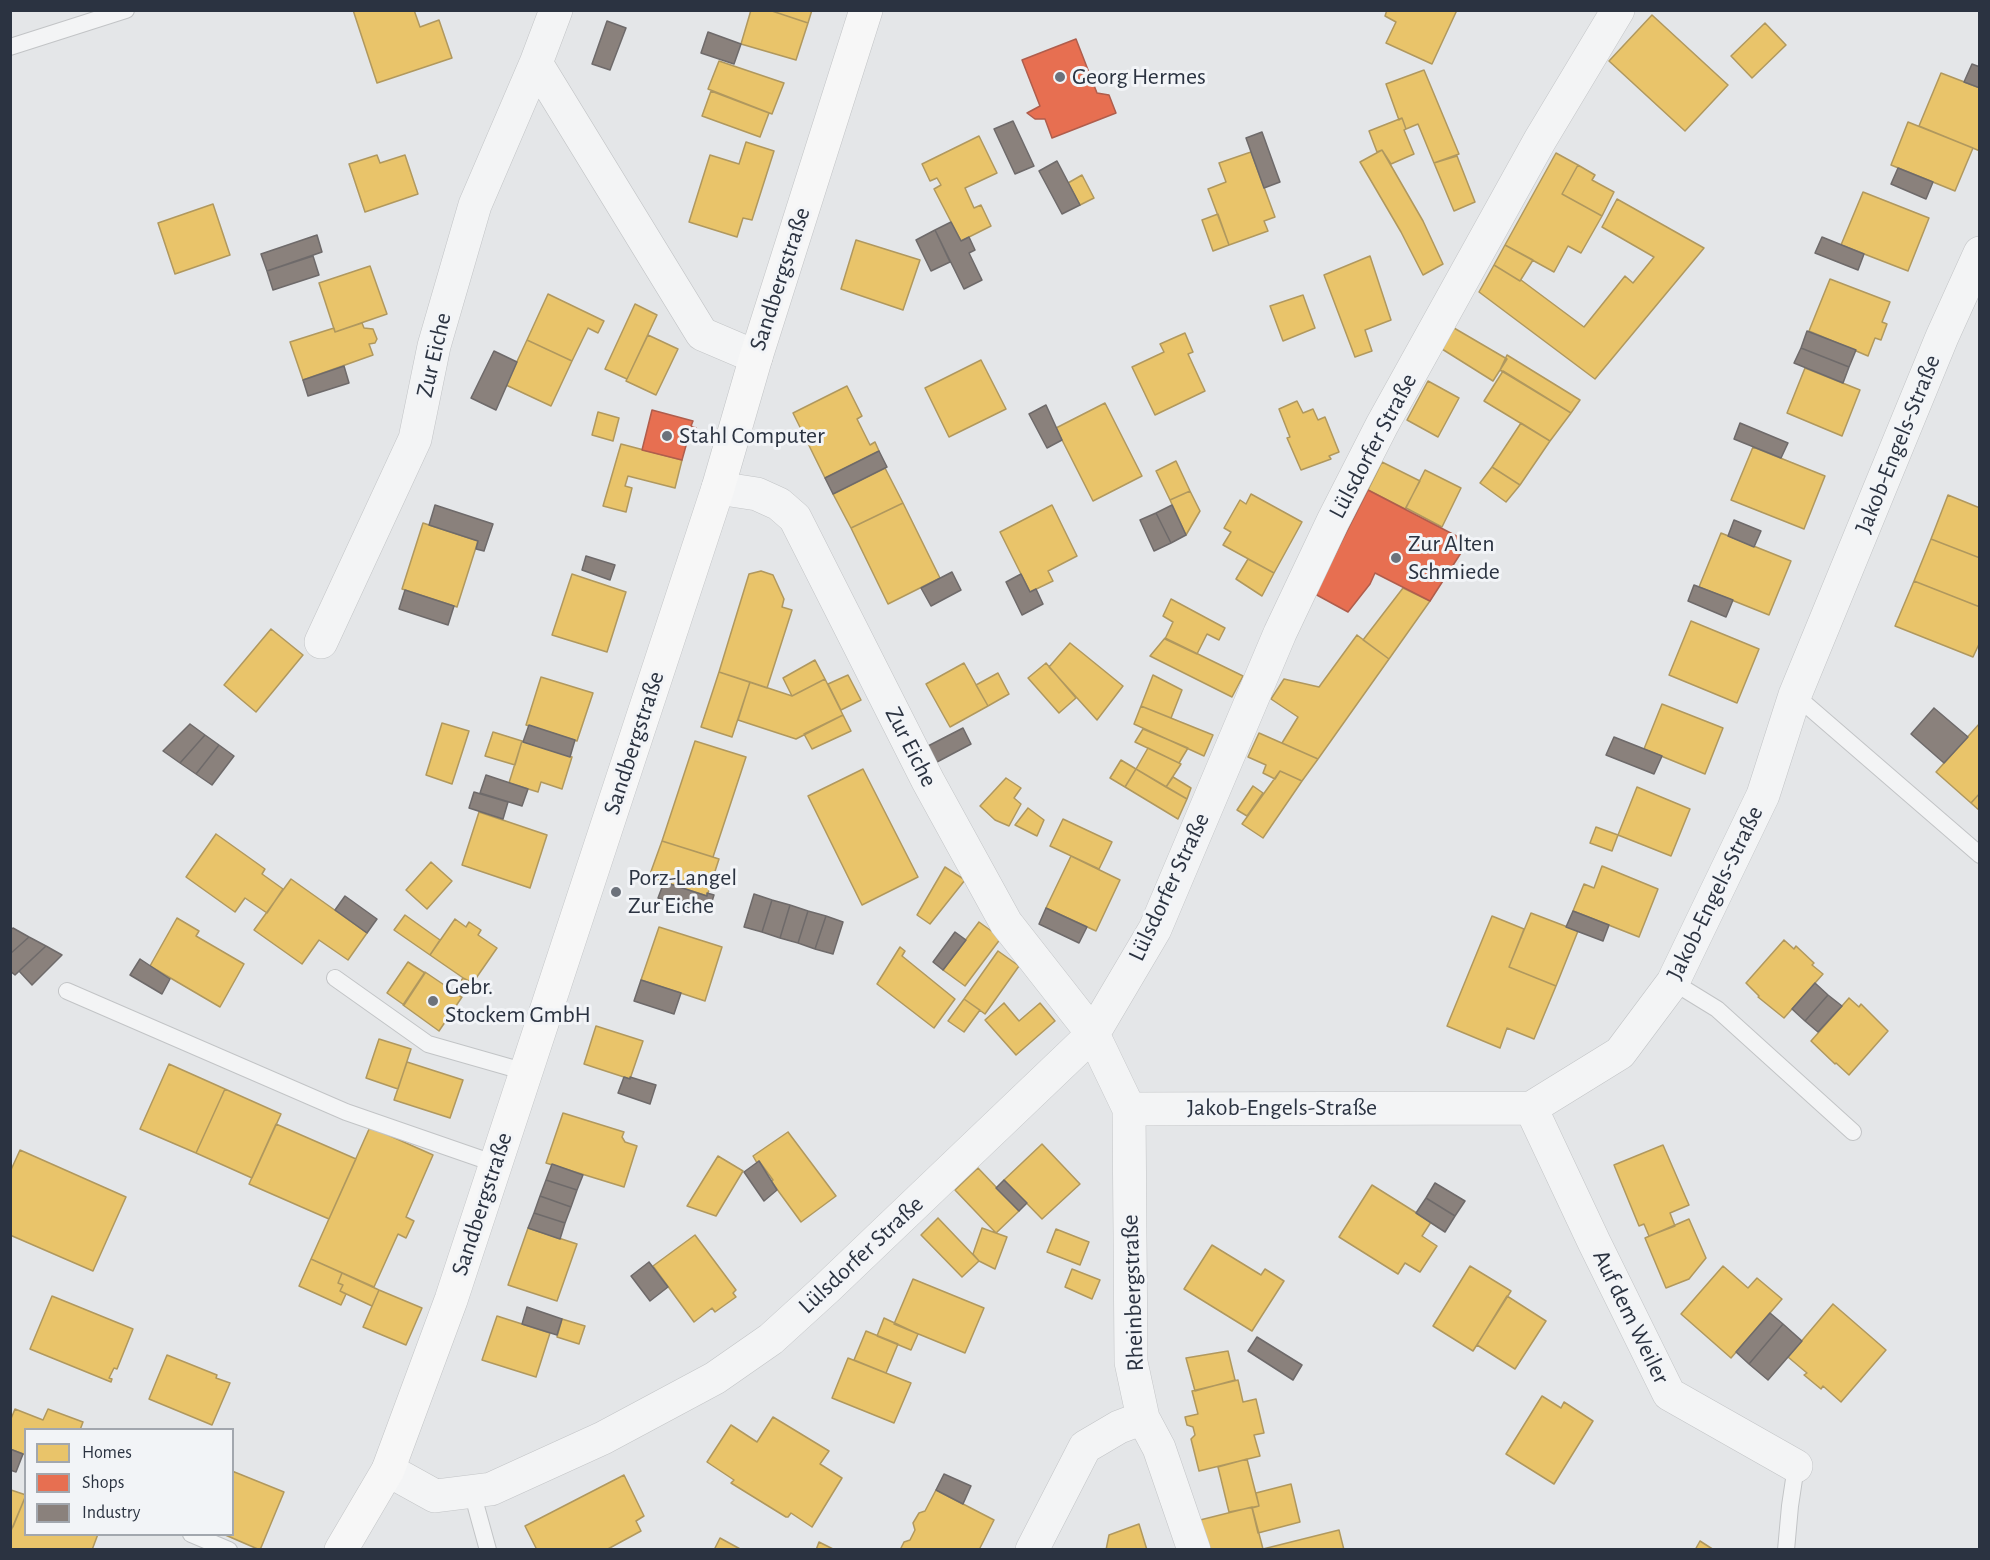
<!DOCTYPE html>
<meta charset="utf-8">
<style>
body{margin:0}
#map{position:relative;width:1990px;height:1560px;overflow:hidden;background:#e4e6e8;font-family:"Alegreya Sans",sans-serif}
canvas{display:block}
.frame{position:absolute;inset:0;border:12px solid #2b3341;pointer-events:none}
.legend{position:absolute;left:24px;top:1428px;width:210px;height:108px;box-sizing:border-box;background:#f2f4f7;border:2px solid #a2a7ae;margin:0;padding:8px 10px;list-style:none;font-size:18px;color:#2b3341}
.legend li{display:flex;align-items:center;gap:12px;height:30px}
.legend b{width:30px;border:2px solid #a2a7ae}
</style>
<div id="map">
<canvas width="1990" height="1560"></canvas>
<div class="frame"></div>
<ul class="legend">
<li><b style="height:16px;background:#e9c46a"></b>Homes</li>
<li><b style="height:16px;background:#e76f51"></b>Shops</li>
<li><b style="height:16px;background:#8a817c"></b>Industry</li>
</ul>
</div>
<script>
const g = document.querySelector('canvas').getContext('2d');
g.lineJoin = 'round';
function fillPath(path, color) { g.fillStyle = color; g.fill(path, 'evenodd'); }
const shape = rows => new Path2D(rows.map(r => 'M' + r).join(''));
function stroke(path, color, width, dash) { g.strokeStyle = color; g.lineWidth = width; g.lineCap = dash ? 'butt' : 'round'; g.setLineDash(dash || []); g.stroke(path); }
function drawText(font, color, halo, rows, align = 'center') {
  g.font = font + ' "Alegreya Sans",sans-serif'; g.lineWidth = 6; g.setLineDash([]); g.textBaseline = 'middle'; g.strokeStyle = halo; g.fillStyle = color; for (const [text, x, y, turn = 0] of rows) {
    g.save(); g.translate(x, y); g.rotate((+turn || 0) * Math.PI / 180); g.textAlign = isNaN(turn) ? turn : align; if (halo) g.strokeText(text, 0, 0); g.fillText(text, 0, 0); g.restore();
  }
}
const homes = shape([
 [353,10,414,10,420,27,439,20,452,58,377,83,353,10],
 [751,10,769,10,808,23,796,60,741,44,751,10],
 [769,10,812,10,808,23,769,10],
 [1387,10,1457,10,1432,64,1386,43,1396,22,1385,16,1387,10],
 [1652,15,1728,85,1685,131,1609,61,1652,15],
 [1765,23,1786,45,1752,78,1731,56,1765,23],
 [719,61,784,83,772,114,708,89,719,61],
 [1424,70,1459,154,1434,163,1418,124,1406,129,1402,118,1399,120,1386,84,1424,70],
 [1941,73,1980,88,1980,151,1919,126,1941,73],
 [711,91,769,113,760,137,702,116,711,91],
 [1402,118,1406,129,1404,130,1414,154,1391,164,1382,150,1377,152,1369,131,1402,118],
 [1908,122,1973,148,1955,191,1891,165,1908,122],
 [979,136,997,173,965,188,974,208,981,205,991,226,961,241,934,189,941,185,937,178,930,181,922,164,979,136],
 [746,142,774,151,752,220,743,218,737,237,689,222,710,155,739,164,746,142],
 [1382,150,1423,221,1443,264,1423,275,1401,232,1360,162,1382,150],
 [1251,152,1275,217,1264,221,1268,231,1229,245,1208,189,1226,182,1219,163,1251,152],
 [1556,153,1578,165,1562,194,1602,216,1581,253,1568,246,1554,272,1505,245,1556,153],
 [377,155,380,163,405,155,418,194,365,212,349,164,377,155],
 [1457,156,1475,202,1454,211,1434,163,1457,156],
 [1578,165,1595,175,1592,180,1614,192,1602,216,1562,194,1578,165],
 [1082,175,1094,198,1080,205,1068,183,1082,175],
 [1863,192,1929,218,1908,271,1841,245,1863,192],
 [1617,199,1704,248,1595,379,1479,292,1494,265,1520,281,1521,280,1584,327,1625,276,1633,283,1654,257,1602,227,1617,199],
 [213,204,230,255,175,274,158,223,213,204],
 [1218,214,1229,245,1213,251,1202,220,1218,214],
 [856,240,920,260,903,310,841,289,856,240],
 [1505,245,1533,260,1520,281,1494,265,1505,245],
 [1370,256,1391,320,1365,330,1372,351,1355,357,1324,275,1370,256],
 [370,266,387,314,335,332,319,283,370,266],
 [1830,279,1890,302,1882,322,1887,324,1881,340,1875,338,1868,356,1809,331,1830,279],
 [548,294,604,321,598,333,588,328,572,361,527,340,548,294],
 [1303,295,1315,328,1283,341,1270,306,1303,295],
 [635,304,657,315,627,379,605,369,635,304],
 [362,323,364,328,373,329,377,339,375,343,369,344,373,355,303,380,290,342,334,328,335,332,362,323],
 [1454,328,1507,359,1493,381,1442,349,1454,328],
 [1185,333,1193,352,1188,354,1205,391,1155,415,1132,367,1164,352,1160,344,1185,333],
 [648,335,678,349,656,395,626,381,648,335],
 [527,340,572,361,551,406,506,385,527,340],
 [1507,355,1580,400,1571,413,1500,370,1507,355],
 [981,360,1006,409,949,437,925,388,981,360],
 [1805,368,1860,390,1842,436,1787,413,1805,368],
 [1503,371,1571,413,1550,441,1484,401,1503,371],
 [1428,381,1459,398,1438,437,1407,420,1428,381],
 [847,386,862,416,857,419,870,445,875,442,879,451,825,478,793,413,847,386],
 [1297,401,1303,413,1313,409,1318,420,1325,417,1339,452,1329,456,1331,459,1301,470,1287,438,1290,437,1279,409,1297,401],
 [1105,403,1142,476,1093,501,1056,428,1105,403],
 [598,412,619,418,613,441,592,435,598,412],
 [1521,423,1550,441,1520,485,1492,467,1521,423],
 [621,444,682,460,675,488,628,476,625,486,632,488,626,512,603,506,621,444],
 [1753,447,1825,476,1804,529,1731,500,1753,447],
 [1176,461,1190,491,1170,500,1156,471,1176,461],
 [1382,462,1420,481,1405,509,1368,490,1382,462],
 [1492,467,1520,485,1506,502,1480,483,1492,467],
 [885,468,903,503,851,528,833,494,885,468],
 [1425,470,1461,488,1442,527,1406,508,1425,470],
 [1190,491,1200,511,1186,535,1170,500,1190,491],
 [1251,494,1302,522,1274,573,1223,545,1231,532,1224,528,1240,500,1246,504,1251,494],
 [1948,495,1980,508,1980,558,1931,539,1948,495],
 [903,503,940,578,888,604,851,528,903,503],
 [1052,505,1077,556,1048,571,1053,581,1030,592,1000,532,1052,505],
 [423,523,478,541,457,607,402,589,423,523],
 [1721,533,1791,561,1769,615,1699,587,1721,533],
 [1931,539,1980,558,1980,607,1914,581,1931,539],
 [1248,559,1274,573,1262,596,1236,579,1248,559],
 [761,571,773,575,784,599,782,607,792,610,767,688,719,672,749,574,761,571],
 [572,574,626,592,607,652,552,635,572,574],
 [1914,581,1980,607,1980,642,1973,657,1895,626,1914,581],
 [1403,588,1430,601,1389,659,1363,640,1403,588],
 [1171,599,1225,628,1219,640,1207,634,1197,654,1165,639,1173,622,1163,616,1171,599],
 [1691,621,1759,649,1737,703,1669,675,1691,621],
 [271,629,303,655,256,712,224,685,271,629],
 [1357,635,1389,659,1318,759,1282,743,1298,717,1271,699,1284,679,1319,687,1357,635],
 [1165,638,1243,676,1232,697,1150,656,1165,638],
 [1070,643,1123,686,1097,720,1049,667,1070,643],
 [815,660,825,679,792,696,783,678,815,660],
 [964,663,988,706,950,727,926,684,964,663],
 [1046,663,1076,698,1059,713,1028,678,1046,663],
 [719,672,750,682,732,737,701,727,719,672],
 [998,673,1009,694,988,706,976,685,998,673],
 [848,675,861,700,841,710,828,684,848,675],
 [1153,675,1182,690,1171,718,1141,706,1153,675],
 [541,677,593,693,577,741,526,725,541,677],
 [825,679,843,715,796,739,738,720,750,682,792,696,825,679],
 [1662,704,1723,728,1705,774,1644,749,1662,704],
 [1141,706,1213,735,1204,756,1134,724,1141,706],
 [843,715,851,731,812,749,804,734,843,715],
 [442,723,469,731,452,784,426,775,442,723],
 [1980,723,1980,793,1971,803,1936,772,1980,723],
 [1143,729,1188,748,1179,763,1135,742,1143,729],
 [493,732,522,741,515,765,485,756,493,732],
 [1259,733,1318,759,1302,781,1280,771,1275,779,1263,773,1266,765,1248,757,1259,733],
 [522,741,572,757,562,789,541,782,538,792,509,783,522,741],
 [695,741,746,757,713,857,662,841,695,741],
 [1148,748,1181,764,1166,787,1136,769,1148,748],
 [1121,760,1136,769,1125,787,1110,778,1121,760],
 [863,769,918,877,862,905,808,796,863,769],
 [1136,769,1187,799,1178,819,1125,787,1136,769],
 [1280,771,1302,781,1263,838,1242,824,1280,771],
 [1173,777,1191,788,1187,799,1166,787,1173,777],
 [1006,778,1021,788,1014,798,1021,804,1009,826,995,820,980,806,1006,778],
 [1253,786,1263,793,1247,816,1237,810,1253,786],
 [1637,787,1690,809,1671,856,1618,835,1637,787],
 [1980,793,1980,811,1971,803,1980,793],
 [1028,808,1044,820,1037,836,1015,825,1028,808],
 [479,812,547,835,530,888,462,865,479,812],
 [1063,819,1112,842,1099,869,1050,846,1063,819],
 [1596,827,1618,835,1612,851,1590,843,1596,827],
 [216,834,265,869,262,874,283,889,267,913,245,898,235,912,186,877,216,834],
 [662,841,719,859,707,896,649,877,662,841],
 [1071,856,1120,880,1096,931,1046,908,1071,856],
 [431,862,452,881,427,909,406,890,431,862],
 [1602,866,1658,889,1639,937,1573,911,1584,884,1594,888,1602,866],
 [945,867,965,880,930,924,917,915,945,867],
 [291,879,367,933,348,960,319,940,302,964,254,930,291,879],
 [1531,913,1578,931,1556,986,1509,967,1531,913],
 [405,915,440,940,430,955,394,930,405,915],
 [1492,916,1524,929,1509,967,1556,986,1534,1039,1507,1028,1500,1048,1447,1026,1492,916],
 [177,918,199,931,196,936,244,964,220,1007,150,966,177,918],
 [455,919,466,927,469,922,481,930,478,935,497,948,472,984,430,955,455,919],
 [979,922,1001,938,965,986,943,970,979,922],
 [659,927,722,947,705,1001,641,980,659,927],
 [1784,940,1794,949,1796,946,1814,963,1812,965,1823,974,1784,1018,1758,997,1759,996,1746,983,1784,940],
 [900,947,905,951,902,956,955,999,934,1028,877,984,900,947],
 [998,951,1019,966,985,1014,964,999,998,951],
 [408,962,425,973,404,1005,387,993,408,962],
 [425,972,462,997,439,1031,403,1005,425,972],
 [463,978,471,982,461,997,453,991,463,978],
 [1849,998,1859,1007,1861,1004,1888,1031,1849,1075,1836,1063,1835,1064,1811,1041,1849,998],
 [964,999,980,1010,964,1032,948,1021,964,999],
 [1004,1003,1019,1021,1040,1003,1055,1021,1016,1055,985,1020,1004,1003],
 [596,1026,643,1041,630,1079,584,1064,596,1026],
 [379,1039,411,1049,398,1089,366,1078,379,1039],
 [407,1062,463,1080,450,1118,394,1100,407,1062],
 [169,1064,225,1089,196,1153,140,1129,169,1064],
 [225,1089,281,1114,252,1178,196,1153,225,1089],
 [563,1113,624,1132,622,1137,625,1142,637,1146,624,1187,546,1163,563,1113],
 [276,1124,356,1159,329,1219,249,1184,276,1124],
 [370,1127,433,1155,406,1217,414,1221,406,1238,398,1234,374,1287,311,1259,370,1127],
 [788,1132,836,1196,801,1222,771,1181,773,1180,759,1161,757,1163,753,1156,788,1132],
 [1042,1144,1080,1184,1042,1219,1004,1180,1042,1144],
 [1663,1145,1689,1205,1670,1213,1675,1226,1649,1236,1644,1224,1639,1226,1614,1165,1663,1145],
 [20,1150,126,1197,93,1271,10,1235,10,1172,20,1150],
 [718,1156,743,1171,716,1216,687,1206,718,1156],
 [978,1168,1019,1211,996,1233,955,1190,978,1168],
 [1372,1185,1431,1222,1422,1236,1437,1246,1420,1272,1405,1263,1398,1274,1339,1237,1372,1185],
 [938,1218,979,1261,962,1277,921,1235,938,1218],
 [1689,1219,1706,1258,1689,1279,1666,1288,1645,1238,1689,1219],
 [528,1228,577,1244,557,1301,508,1285,528,1228],
 [982,1228,1007,1237,995,1269,979,1261,973,1254,982,1228],
 [1056,1229,1089,1242,1080,1265,1047,1252,1056,1229],
 [695,1235,736,1290,733,1293,736,1297,715,1312,712,1308,694,1322,653,1266,695,1235],
 [1212,1245,1261,1275,1265,1269,1284,1281,1252,1331,1184,1289,1212,1245],
 [311,1259,342,1273,338,1283,343,1285,340,1291,346,1294,341,1305,299,1286,311,1259],
 [1470,1266,1511,1291,1473,1351,1433,1326,1470,1266],
 [1723,1266,1748,1288,1757,1278,1782,1299,1731,1358,1681,1314,1723,1266],
 [1072,1269,1100,1280,1092,1299,1065,1287,1072,1269],
 [342,1273,379,1290,372,1306,340,1291,343,1285,338,1283,342,1273],
 [913,1279,984,1308,965,1353,894,1324,913,1279],
 [379,1290,422,1308,406,1345,363,1327,379,1290],
 [52,1296,133,1329,117,1369,114,1368,109,1378,112,1379,111,1382,30,1349,52,1296],
 [1507,1296,1546,1321,1515,1369,1477,1345,1507,1296],
 [1833,1304,1886,1350,1841,1402,1823,1386,1821,1389,1804,1375,1807,1373,1788,1357,1833,1304],
 [497,1316,550,1333,536,1377,482,1360,497,1316],
 [884,1318,918,1334,911,1350,877,1336,884,1318],
 [562,1319,585,1326,579,1344,557,1337,562,1319],
 [866,1331,898,1344,886,1373,854,1360,866,1331],
 [1228,1351,1235,1380,1195,1391,1186,1358,1228,1351],
 [167,1355,217,1375,216,1378,230,1383,212,1425,149,1399,167,1355],
 [848,1358,911,1383,894,1423,832,1398,848,1358],
 [1238,1380,1243,1402,1256,1399,1264,1433,1254,1435,1260,1456,1199,1471,1191,1439,1195,1435,1193,1427,1187,1425,1185,1417,1198,1414,1192,1391,1238,1380],
 [1542,1396,1561,1408,1564,1402,1593,1421,1554,1484,1506,1454,1542,1396],
 [15,1409,43,1420,48,1409,83,1422,80,1430,26,1430,26,1455,10,1449,10,1421,15,1409],
 [773,1417,829,1451,820,1464,842,1478,812,1527,791,1513,788,1517,786,1517,731,1483,734,1480,707,1462,731,1425,757,1442,773,1417],
 [1247,1459,1259,1506,1229,1512,1218,1467,1247,1459],
 [232,1471,284,1492,260,1550,223,1534,232,1534,232,1471],
 [624,1475,644,1516,636,1521,641,1531,606,1550,537,1550,525,1526,624,1475],
 [1291,1484,1300,1522,1258,1533,1252,1508,1259,1506,1256,1493,1291,1484],
 [11,1490,26,1495,13,1527,10,1526,11,1490],
 [936,1490,994,1520,979,1550,900,1550,904,1542,910,1540,915,1530,913,1523,919,1513,925,1511,936,1490],
 [26,1495,26,1534,98,1534,92,1550,10,1550,10,1533,26,1495],
 [1252,1507,1263,1549,1208,1550,1200,1520,1252,1507],
 [1139,1524,1147,1550,1106,1550,1109,1535,1139,1524],
 [1339,1530,1344,1550,1263,1550,1263,1549,1339,1530],
 [720,1538,742,1550,714,1550,720,1538],
 [1700,1541,1714,1550,1695,1550,1700,1541],
 [819,1542,835,1550,816,1550,819,1542]
]);
const shops = shape([
 [1076,39,1097,93,1109,95,1116,113,1052,138,1045,119,1035,119,1027,113,1040,106,1022,60,1076,39],
 [652,410,693,421,691,426,696,428,694,437,689,435,682,460,642,450,652,410],
 [1368,490,1468,542,1430,601,1375,573,1370,584,1348,612,1315,594,1368,490]
]);
const industry = shape([
 [607,21,626,28,610,70,592,64,607,21],
 [708,32,741,44,734,64,701,53,708,32],
 [1972,64,1980,67,1980,88,1964,82,1972,64],
 [1013,121,1034,166,1015,174,994,129,1013,121],
 [1262,132,1280,182,1264,188,1246,138,1262,132],
 [1057,161,1080,205,1062,214,1039,171,1057,161],
 [1898,168,1933,182,1926,199,1891,184,1898,168],
 [951,222,961,241,969,237,975,250,969,253,982,280,964,289,935,230,951,222],
 [935,230,950,262,931,271,916,240,935,230],
 [317,235,322,252,267,271,261,254,317,235],
 [1822,237,1864,254,1858,270,1815,253,1822,237],
 [313,256,319,275,273,290,267,271,313,256],
 [1807,331,1856,350,1849,367,1801,348,1807,331],
 [1801,348,1849,367,1843,383,1794,363,1801,348],
 [494,351,517,362,496,410,471,398,494,351],
 [344,366,349,383,308,396,303,380,344,366],
 [1046,405,1062,440,1047,448,1029,414,1046,405],
 [1740,423,1788,443,1781,458,1734,439,1740,423],
 [879,451,887,467,833,494,825,478,879,451],
 [435,505,493,524,484,551,476,549,478,541,429,525,435,505],
 [1172,505,1186,535,1171,543,1156,513,1172,505],
 [1156,513,1171,543,1154,551,1140,520,1156,513],
 [1734,520,1761,531,1754,547,1728,536,1734,520],
 [586,556,615,565,610,580,582,570,586,556],
 [952,572,961,590,931,606,921,588,952,572],
 [1021,574,1030,592,1036,589,1043,604,1022,615,1006,582,1021,574],
 [1694,585,1733,600,1726,617,1688,601,1694,585],
 [405,590,454,606,448,625,399,609,405,590],
 [1934,708,1968,737,1944,763,1911,734,1934,708],
 [190,724,205,735,180,763,163,751,190,724],
 [529,725,575,740,570,757,523,742,529,725],
 [963,728,971,744,937,762,928,746,963,728],
 [205,735,219,745,196,774,180,763,205,735],
 [1614,737,1662,756,1654,774,1606,755,1614,737],
 [219,745,234,756,212,785,196,774,219,745],
 [486,775,528,789,522,806,480,793,486,775],
 [474,792,508,802,503,819,469,808,474,792],
 [664,882,707,896,707,893,714,895,708,914,658,898,664,882],
 [754,894,772,900,762,932,744,927,754,894],
 [345,896,377,919,367,933,335,910,345,896],
 [772,900,790,905,780,938,762,932,772,900],
 [790,905,808,911,798,943,780,938,790,905],
 [1046,908,1087,927,1079,943,1039,924,1046,908],
 [808,911,826,916,815,949,798,943,808,911],
 [1573,911,1609,925,1603,941,1566,927,1573,911],
 [826,916,843,922,833,954,815,949,826,916],
 [13,928,29,937,10,954,10,930,13,928],
 [955,932,966,940,943,970,933,962,955,932],
 [29,937,46,946,15,975,10,971,10,954,29,937],
 [46,946,62,955,32,985,19,971,46,946],
 [140,959,170,979,162,994,130,975,140,959],
 [641,980,681,993,674,1014,634,1001,641,980],
 [1815,983,1828,995,1805,1021,1792,1009,1815,983],
 [1828,995,1842,1006,1818,1032,1805,1021,1828,995],
 [624,1077,630,1079,630,1077,656,1085,650,1104,618,1093,624,1077],
 [759,1161,777,1190,764,1201,744,1172,759,1161],
 [552,1164,583,1175,577,1190,546,1180,552,1164],
 [546,1180,577,1190,571,1207,540,1196,546,1180],
 [1004,1180,1027,1203,1019,1211,996,1188,1004,1180],
 [1435,1183,1465,1201,1455,1216,1426,1198,1435,1183],
 [540,1196,571,1207,565,1223,534,1213,540,1196],
 [1426,1198,1455,1216,1445,1232,1416,1213,1426,1198],
 [534,1213,565,1223,560,1239,528,1228,534,1213],
 [649,1262,668,1287,650,1301,631,1276,649,1262],
 [527,1307,562,1319,557,1335,522,1324,527,1307],
 [1770,1313,1783,1324,1749,1364,1736,1352,1770,1313],
 [1783,1324,1802,1341,1768,1380,1749,1364,1783,1324],
 [1257,1337,1302,1365,1293,1380,1248,1351,1257,1337],
 [10,1449,23,1454,16,1472,10,1470,10,1449],
 [944,1474,971,1486,963,1504,936,1490,944,1474]
]);
const lane = shape([
 [10,47,126,10],
 [1795,695,1980,855],
 [335,978,428,1044,526,1072],
 [1673,982,1717,1009,1853,1132],
 [67,991,346,1112,496,1164],
 [472,1492,488,1550],
 [191,1534,229,1550],
 [1786,1550,1790,1506,1796,1466]
]);
const street = shape([
 [556,10,536,63,702,334,756,357],
 [718,488,757,494,779,504,795,518,928,781,1006,923,1093,1034,1129,1109,1131,1362,1143,1418,1159,1448,1194,1550],
 [321,642,415,439,434,346,475,205,536,63],
 [1531,1108,1594,1242,1669,1394,1796,1466],
 [1129,1109,1531,1108,1620,1053,1673,982,1763,795,1795,695,1942,337,1980,253],
 [388,1470,435,1496,491,1489,603,1438,715,1378,771,1339,827,1288,1093,1034,1155,929,1280,633,1333,521,1382,425,1540,140,1618,10],
 [1032,1550,1085,1447,1119,1427,1143,1418]
]);
const secondary = shape([
 [341,1550,388,1470,451,1300,718,488,756,357,866,10]
]);
const markers = [
 [1060,77,6,"#6c727b"],
 [667,436,6,"#6c727b"],
 [1396,558,6,"#6c727b"],
 [616,892,6,"#6c727b"],
 [433,1001,6,"#6c727b"]
];
const poiNames = [
 ["Georg Hermes",1072,77],
 ["Stahl Computer",679,436],
 ["Zur Alten",1408,544],
 ["Schmiede",1408,572],
 ["Porz-Langel",628,878],
 ["Zur Eiche",628,906],
 ["Gebr.",445,987],
 ["Stockem GmbH",445,1015]
];
const streetNames = [
 ["Sandbergstraße",780,279,-72],
 ["Zur Eiche",434,355,-77],
 ["Jakob-Engels-Straße",1898,444,-68],
 ["Lülsdorfer Straße",1373,446,-62],
 ["Sandbergstraße",634,743,-72],
 ["Zur Eiche",911,747,63],
 ["Lülsdorfer Straße",1169,887,-65],
 ["Jakob-Engels-Straße",1715,893,-64],
 ["Jakob-Engels-Straße",1282,1108],
 ["Sandbergstraße",482,1204,-72],
 ["Lülsdorfer Straße",861,1255,-43],
 ["Rheinbergstraße",1133,1293,-92],
 ["Auf dem Weiler",1631,1317,64]
];
fillPath(homes, '#e9c46a');
stroke(homes, '#b0985e', 1.5);
fillPath(shops, '#e76f51');
stroke(shops, '#af5d4c', 1.5);
fillPath(industry, '#8a817c');
stroke(industry, '#6e6a6a', 1.5);
stroke(lane, '#c2c4c6', 18);
stroke(street, '#c2c4c6', 34);
stroke(secondary, '#c2c4c6', 34);
stroke(lane, '#f3f4f5', 16);
stroke(street, '#f3f4f5', 33);
stroke(secondary, '#f7f7f7', 33);
for (const [x, y, r, color] of markers) { const dot = new Path2D(); dot.arc(x, y, r, 0, 2 * Math.PI); g.fillStyle = color; g.fill(dot); stroke(dot, '#f2f4f7', 2); }
drawText('24px', '#2b3341', '#f2f4f7', poiNames, 'left');
drawText('24px', '#2b3341', '#f2f4f7', streetNames);
</script>
